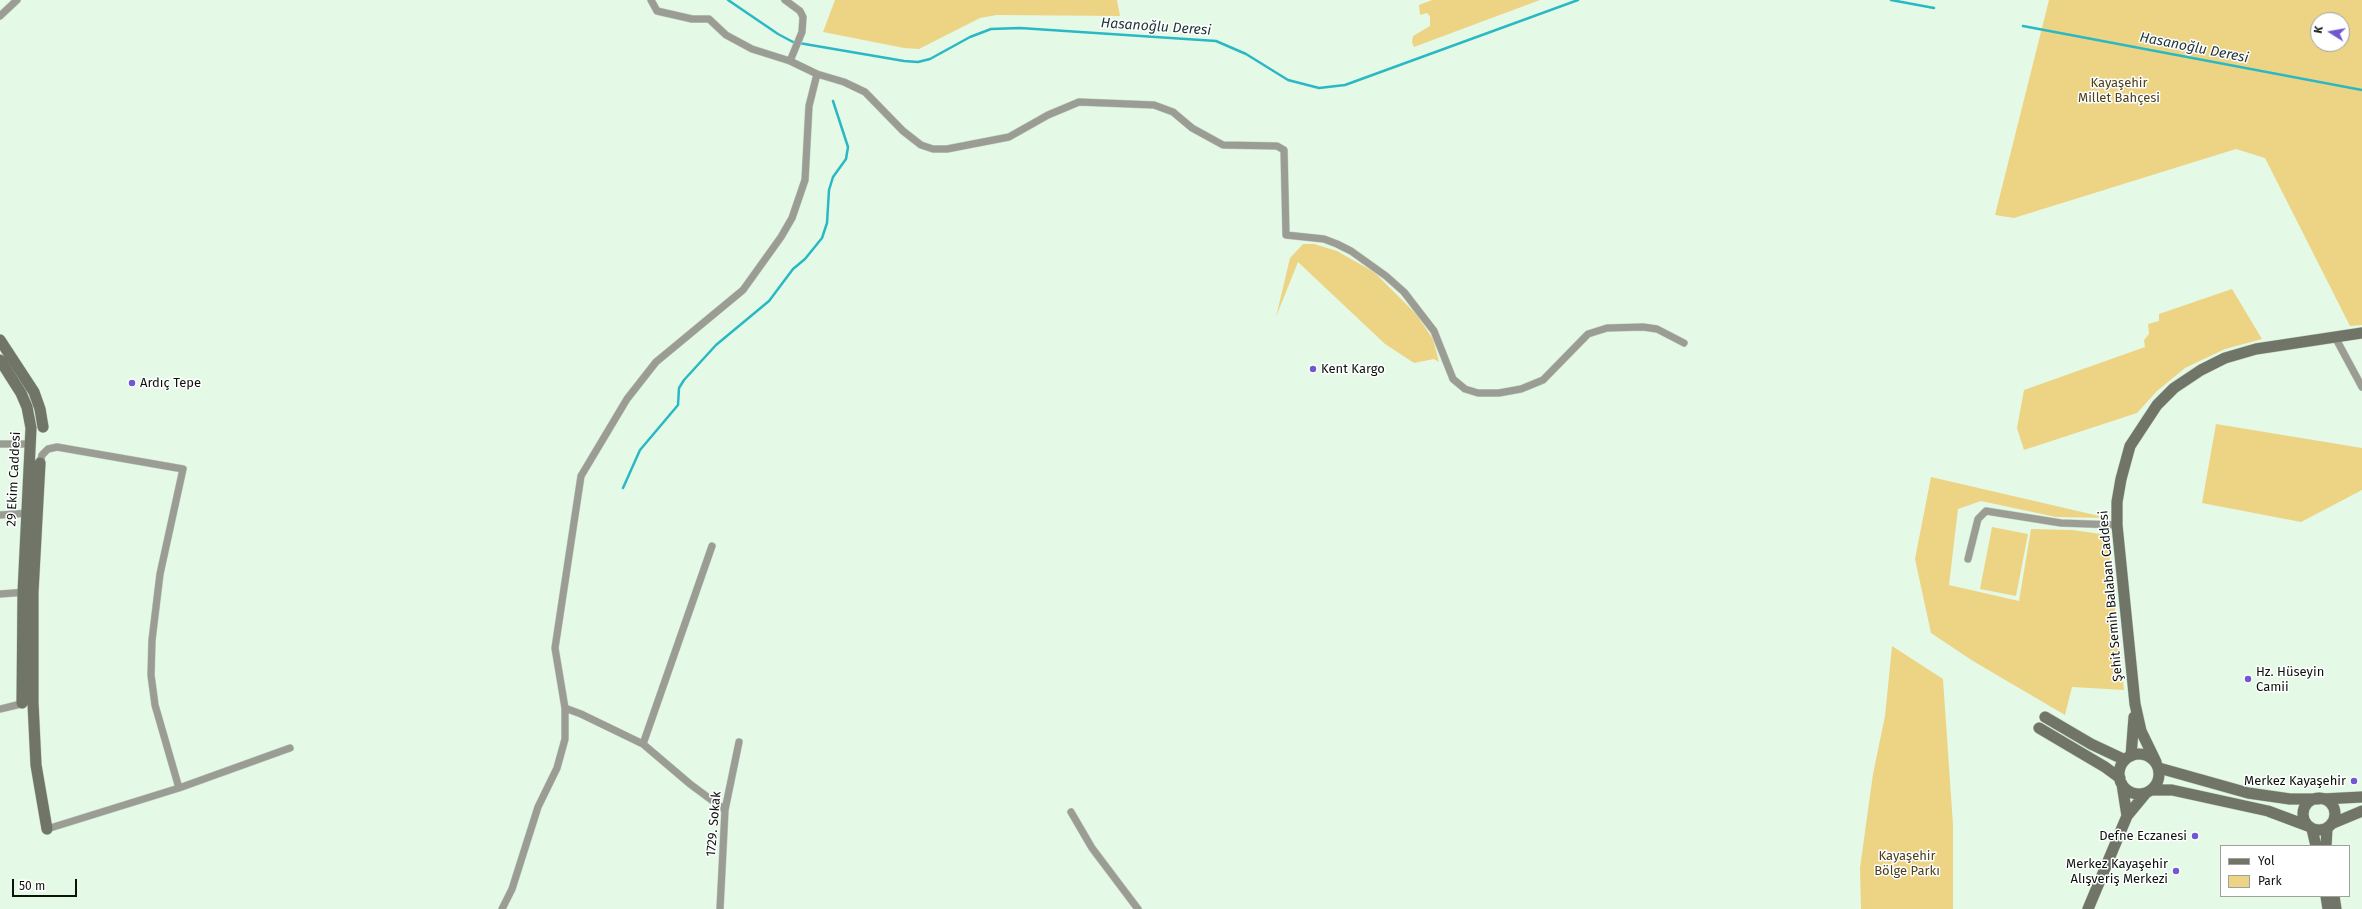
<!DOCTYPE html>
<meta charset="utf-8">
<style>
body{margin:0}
#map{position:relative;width:2362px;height:909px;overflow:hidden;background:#e5f9e7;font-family:"Fira Sans",sans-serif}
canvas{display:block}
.legend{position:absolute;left:2220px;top:845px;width:130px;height:52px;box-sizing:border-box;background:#fff;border:1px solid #9ea19e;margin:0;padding:5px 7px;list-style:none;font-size:12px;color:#0c130d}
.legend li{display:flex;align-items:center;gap:8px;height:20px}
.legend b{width:20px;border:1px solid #9ea19e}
.north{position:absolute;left:2310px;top:12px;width:40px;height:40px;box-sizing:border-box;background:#fff;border:1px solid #9ea19e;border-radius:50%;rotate:281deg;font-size:11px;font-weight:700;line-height:16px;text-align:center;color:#0c130d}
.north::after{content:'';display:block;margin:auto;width:14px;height:18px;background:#7058d2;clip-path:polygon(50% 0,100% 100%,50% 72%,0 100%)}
.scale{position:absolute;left:12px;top:879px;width:65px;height:18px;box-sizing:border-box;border:2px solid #0c130d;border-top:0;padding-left:5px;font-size:12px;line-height:14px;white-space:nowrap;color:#0c130d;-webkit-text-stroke:3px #fff;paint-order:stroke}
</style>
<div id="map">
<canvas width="2362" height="909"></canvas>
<ul class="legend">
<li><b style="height:5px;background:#717567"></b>Yol</li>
<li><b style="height:11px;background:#edd484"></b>Park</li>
</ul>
<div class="north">K</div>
<div class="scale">50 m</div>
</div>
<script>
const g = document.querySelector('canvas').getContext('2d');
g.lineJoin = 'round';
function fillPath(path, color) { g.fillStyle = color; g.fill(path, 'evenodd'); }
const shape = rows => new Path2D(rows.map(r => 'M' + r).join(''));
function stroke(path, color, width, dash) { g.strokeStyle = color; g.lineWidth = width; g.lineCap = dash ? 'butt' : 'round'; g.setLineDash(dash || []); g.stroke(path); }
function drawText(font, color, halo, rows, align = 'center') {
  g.font = font + ' "Fira Sans",sans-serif'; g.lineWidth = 3; g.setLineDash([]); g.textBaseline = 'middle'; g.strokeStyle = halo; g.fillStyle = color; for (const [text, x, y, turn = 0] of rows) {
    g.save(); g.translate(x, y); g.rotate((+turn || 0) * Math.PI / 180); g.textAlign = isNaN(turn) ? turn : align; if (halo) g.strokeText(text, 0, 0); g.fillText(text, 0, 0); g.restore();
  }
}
const green = shape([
 [835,0,1117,0,1120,16,997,15,980,18,919,49,904,48,823,32],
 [1432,0,1540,0,1414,47,1412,42,1413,36,1430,26,1430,16,1427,13,1420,15,1419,5],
 [2049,0,2362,0,2362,325,2350,326,2265,158,2236,149,2014,218,1995,215],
 [2318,20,2342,20,2342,44,2318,44],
 [1303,244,1314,244,1337,251,1374,272,1416,314,1433,339,1439,362,1434,359,1414,363,1385,344,1298,262,1276,317,1290,258],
 [2232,289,2262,339,2225,349,2185,368,2157,391,2137,413,2024,450,2017,428,2024,390,2145,347,2144,340,2149,334,2148,324,2159,321,2159,314],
 [2216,424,2362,448,2362,490,2301,522,2202,503],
 [1931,477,2108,518,2056,517,1981,501,1958,509,1949,585,2019,601,2031,529,2073,530,2107,535,2124,690,2072,687,2065,715,1973,661,1931,633,1915,559],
 [1992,527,2028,534,2016,596,1980,589],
 [1892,646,1943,679,1953,825,1953,909,1861,909,1860,868,1873,774,1885,716]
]);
const stream = shape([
 [728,0,778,34,793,42,904,61,918,62,930,59,970,37,991,29,1020,28,1216,41,1246,54,1288,80,1319,88,1345,85,1578,0],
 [1891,0,1934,8],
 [2023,26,2362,90],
 [623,488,640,450,678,405,679,388,684,380,716,345,769,301,793,269,805,259,822,238,827,223,829,190,833,177,846,159,848,147,833,101]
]);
const street = shape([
 [785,0,800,11,803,17,802,32,790,61],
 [0,16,17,0],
 [817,74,844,82,865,92,903,131,921,145,933,149,947,149,1009,137,1048,115,1079,102,1154,105,1173,112,1192,128,1223,145,1277,146,1284,150,1286,235,1324,239,1337,244,1351,251,1386,276,1404,292,1434,331,1453,379,1465,389,1478,393,1499,393,1521,389,1543,380,1588,334,1607,328,1643,327,1657,329,1684,343],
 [2335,337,2362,387],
 [0,444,31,444],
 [40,463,42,455,48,449,57,447,183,469,160,574,152,640,151,675,155,705,179,788],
 [0,515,30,513],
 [1968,559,1978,519,1986,511,2061,523,2117,525],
 [0,594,27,592],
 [565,708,581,714,643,744,690,784,725,810],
 [0,709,25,703],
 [643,744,712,546],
 [1071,812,1092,848,1138,909],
 [47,829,179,788,290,748],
 [502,909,512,889,538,807,557,768,565,739,565,708,555,648,581,476,627,399,656,362,743,290,781,237,792,218,805,180,809,106,817,74,790,61,752,49,726,35,709,19,692,19,657,11,651,0],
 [720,909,725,810,739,742]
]);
const secondary = shape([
 [0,340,34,392,40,409,43,427],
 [0,360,21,393,27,407,31,428,23,593,22,703],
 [40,463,33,592,33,703,36,765,47,829],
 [2045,717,2091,744,2125,760],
 [2039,728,2105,767,2120,778],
 '2119 774a20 20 0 1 1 40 0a20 20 0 1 1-40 0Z',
 [2131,756,2134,717],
 [2156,762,2141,731,2135,704,2117,525,2117,502,2121,479,2130,446,2157,405,2174,388,2201,370,2225,358,2256,349,2362,333],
 [2159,768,2248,793,2290,799,2318,799],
 [2122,784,2127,816],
 [2152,790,2172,790,2268,811,2308,826],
 '2303 814a16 16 0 1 1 32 0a16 16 0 1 1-32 0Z',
 [2323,799,2362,797],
 [2331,824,2362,811],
 [2312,829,2316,846],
 [2326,846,2327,828],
 [2326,896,2328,909],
 [2334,896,2336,909],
 [2088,909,2127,816,2146,793]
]);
const markers = [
 [1313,369,4,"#7058d2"],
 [132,383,4,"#7058d2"],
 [2248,679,4,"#7058d2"],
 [2354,781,4,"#7058d2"],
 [2195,836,4,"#7058d2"],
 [2176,871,4,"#7058d2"]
];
const parkNames = [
 ["Kayaşehir",2119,83],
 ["Millet Bahçesi",2119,98],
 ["Kayaşehir",1907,856],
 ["Bölge Parkı",1907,871]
];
const poiNames = [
 ["Kent Kargo",1321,369],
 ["Ardıç Tepe",140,383],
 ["Hz. Hüseyin",2256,672],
 ["Camii",2256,687],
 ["Merkez Kayaşehir",2346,781,"right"],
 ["Defne Eczanesi",2187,836,"right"],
 ["Merkez Kayaşehir",2168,864,"right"],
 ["Alışveriş Merkezi",2168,879,"right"]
];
const streetNames = [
 ["29 Ekim Caddesi",14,479,-87],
 ["Şehit Semih Balaban Caddesi",2111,596,-95],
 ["1729. Sokak",714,824,-85]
];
const waterNames = [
 ["Hasanoğlu Deresi",1156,27,4],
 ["Hasanoğlu Deresi",2194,48,11]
];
fillPath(green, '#edd484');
stroke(stream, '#2ab8c5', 2.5);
stroke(street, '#c2d4c4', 8);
stroke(secondary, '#c2d4c4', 12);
stroke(street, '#9b9d94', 7);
stroke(secondary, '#717567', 11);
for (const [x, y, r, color] of markers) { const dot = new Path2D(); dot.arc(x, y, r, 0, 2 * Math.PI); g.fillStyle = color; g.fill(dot); stroke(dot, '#fff', 1.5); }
drawText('13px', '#4c401a', '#fff', parkNames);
drawText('13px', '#0c130d', '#fff', poiNames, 'left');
drawText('13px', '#0c130d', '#fff', streetNames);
drawText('italic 14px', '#1d3336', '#fff', waterNames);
</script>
